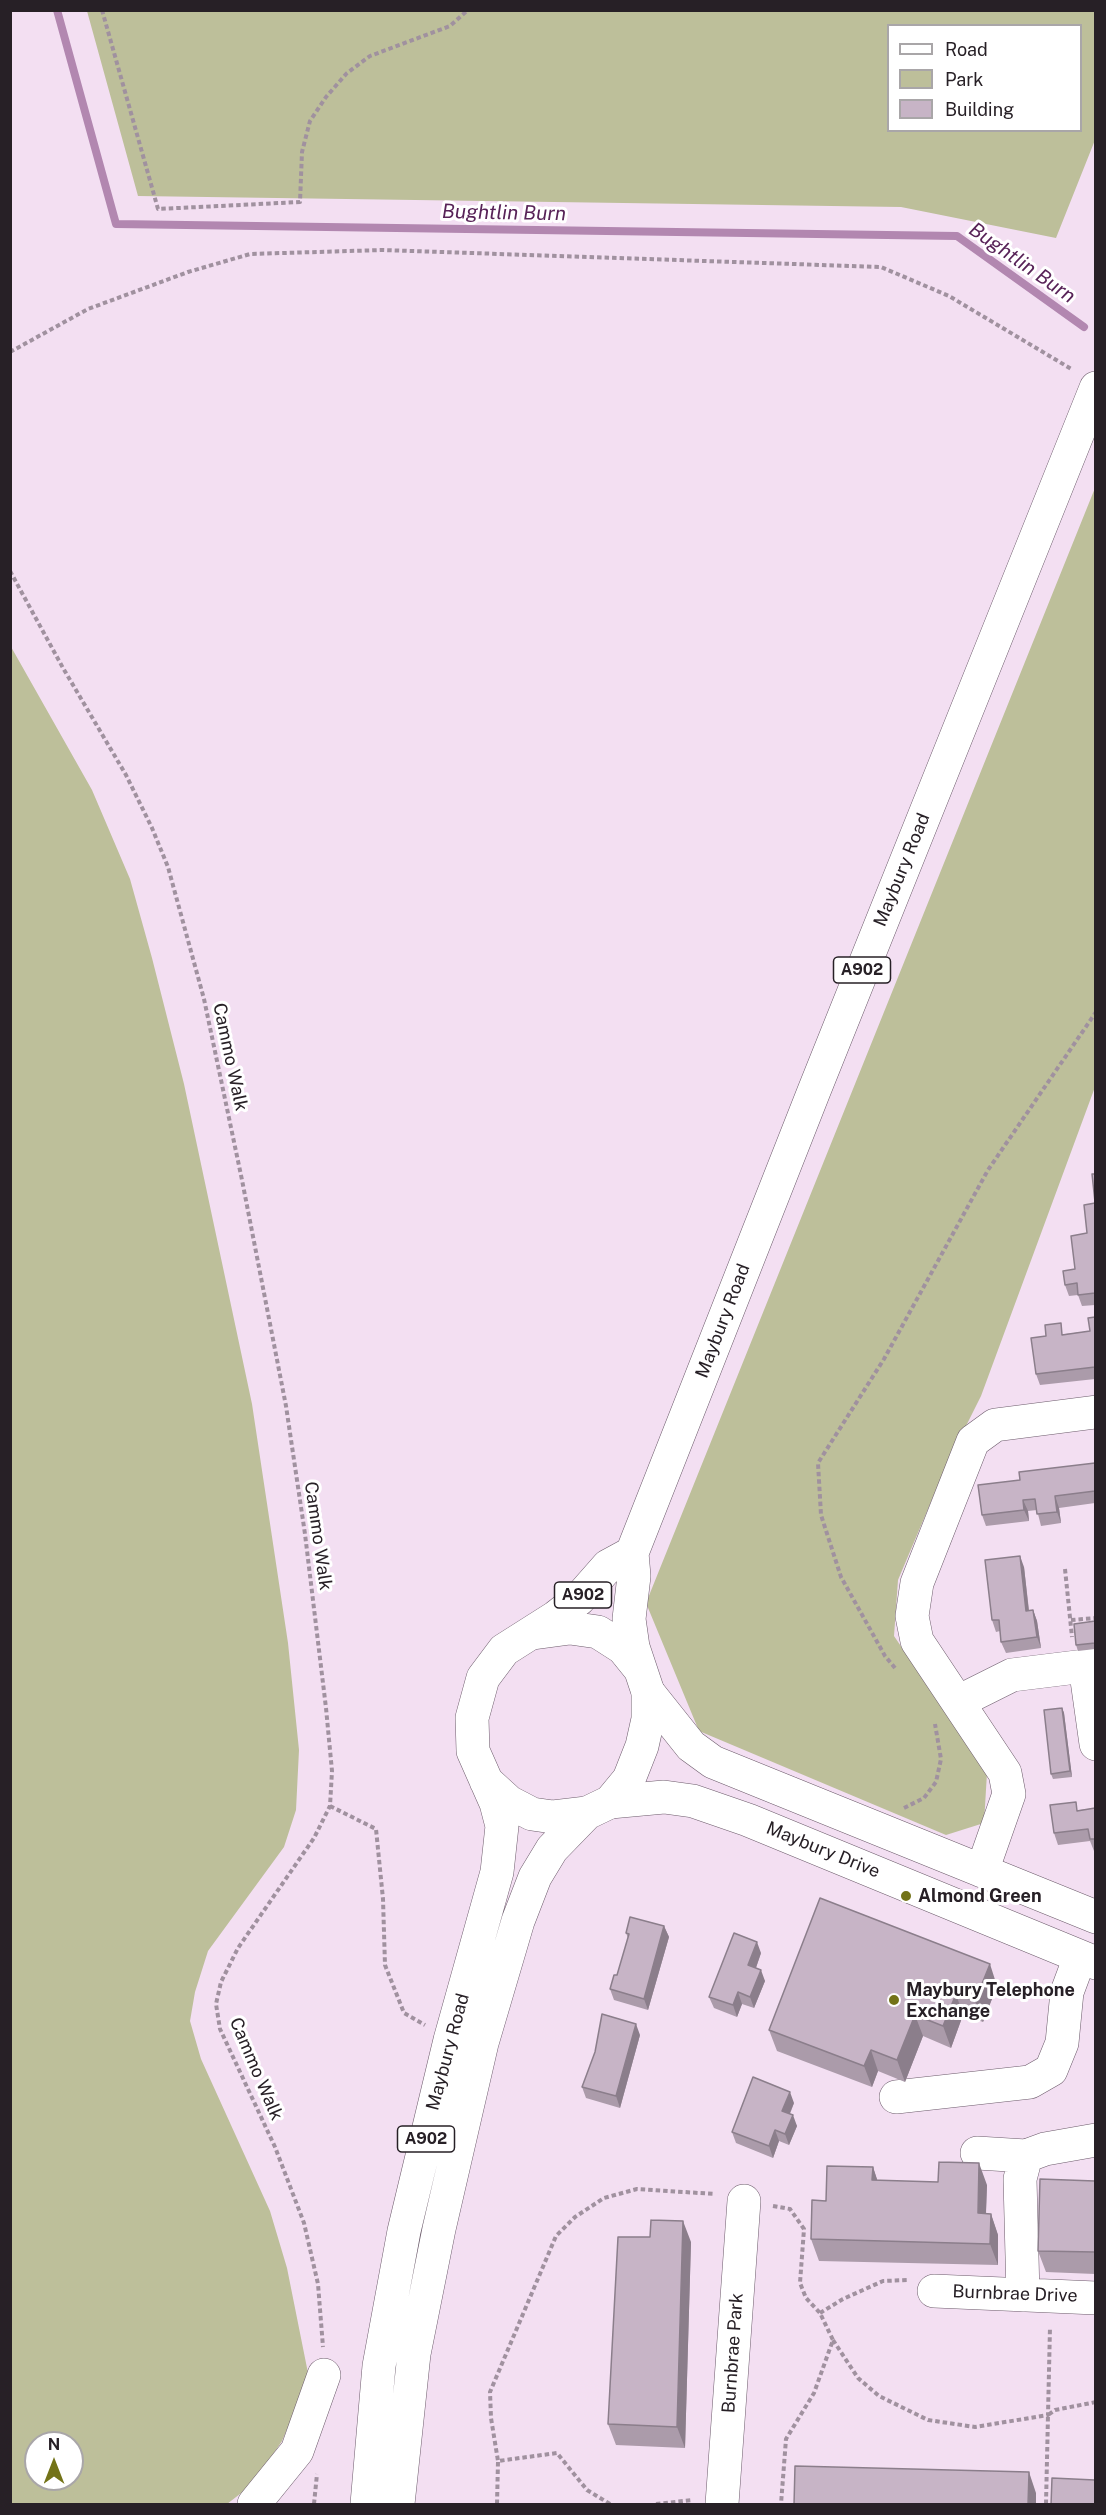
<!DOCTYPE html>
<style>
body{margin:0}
#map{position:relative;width:1106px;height:2515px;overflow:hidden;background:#f3dff2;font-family:"Public Sans",sans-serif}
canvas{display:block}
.frame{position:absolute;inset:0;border:12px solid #272026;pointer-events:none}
.legend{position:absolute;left:887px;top:24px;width:195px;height:108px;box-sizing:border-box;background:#fff;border:2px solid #a9a6a8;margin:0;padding:8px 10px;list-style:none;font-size:18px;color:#272026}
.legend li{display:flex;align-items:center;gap:12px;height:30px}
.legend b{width:30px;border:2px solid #a9a6a8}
.north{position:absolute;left:24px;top:2431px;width:60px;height:60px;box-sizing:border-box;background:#fff;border:2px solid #a9a6a8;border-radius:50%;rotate:0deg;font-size:16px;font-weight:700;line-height:24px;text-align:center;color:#272026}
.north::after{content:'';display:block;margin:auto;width:21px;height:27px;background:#737318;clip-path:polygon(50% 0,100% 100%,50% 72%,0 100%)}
</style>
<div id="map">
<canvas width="1106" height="2515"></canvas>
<div class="frame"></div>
<ul class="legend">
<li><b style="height:8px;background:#fff"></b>Road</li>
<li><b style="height:16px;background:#bdbf9a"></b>Park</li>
<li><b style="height:16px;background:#c7b4c6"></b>Building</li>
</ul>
<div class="north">N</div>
</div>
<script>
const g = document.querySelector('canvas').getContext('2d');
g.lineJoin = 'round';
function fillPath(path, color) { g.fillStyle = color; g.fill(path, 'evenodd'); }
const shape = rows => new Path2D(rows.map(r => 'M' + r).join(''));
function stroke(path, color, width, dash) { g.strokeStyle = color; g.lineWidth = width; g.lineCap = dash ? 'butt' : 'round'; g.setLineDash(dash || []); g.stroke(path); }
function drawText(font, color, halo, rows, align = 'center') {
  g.font = font + ' "Public Sans",sans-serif'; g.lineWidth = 6; g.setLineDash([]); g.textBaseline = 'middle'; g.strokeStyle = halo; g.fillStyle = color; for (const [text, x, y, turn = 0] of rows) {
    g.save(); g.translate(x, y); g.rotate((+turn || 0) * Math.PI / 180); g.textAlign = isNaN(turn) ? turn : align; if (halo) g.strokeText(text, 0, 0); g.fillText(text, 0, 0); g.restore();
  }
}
const green = shape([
 [87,11,1095,11,1095,140,1056,238,901,207,138,196],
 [888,26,1080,26,1080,130,888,130],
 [1095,488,1095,1087,981,1396,947,1464,898,1580,894,1636,987,1773,984,1823,946,1835,699,1731,646,1603],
 [10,645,92,790,130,879,152,958,184,1084,252,1404,288,1643,299,1750,296,1810,284,1847,208,1951,195,1992,190,2021,201,2059,270,2211,287,2268,309,2378,282,2441,253,2484,227,2504,11,2504],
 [36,2443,72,2443,72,2479,36,2479]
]);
const stream = shape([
 [57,10,116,224,957,236,1084,327]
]);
const path = shape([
 [102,10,158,209,300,202,302,152,310,121,326,97,347,73,370,56,450,26,468,10],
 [10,352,88,309,188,272,250,254,383,250,881,267,949,296,1073,370],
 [10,571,63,668,126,775,152,828,168,867,204,999,242,1180,286,1406,305,1534,326,1708,332,1771,330,1806,314,1838,238,1948,221,1982,216,2004,220,2029,275,2147,304,2223,318,2284,323,2347],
 [1065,1569,1072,1637],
 [1071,1620,1096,1618],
 [895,1668,885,1656,841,1577,821,1515,818,1463,884,1359,988,1170,1096,1012],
 [330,1806,376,1829,383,1899,385,1965,404,2013,425,2025],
 [904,1808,924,1798,936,1782,941,1759,935,1724],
 [773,2206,790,2209,804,2229,800,2283,806,2298,820,2313,833,2340,814,2393,786,2439,781,2504],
 [820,2313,843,2299,883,2281,907,2280],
 [833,2340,858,2378,879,2396,928,2420,975,2427,1048,2415,1050,2327],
 [314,2504,317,2474],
 [497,2504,498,2461],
 [610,2504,587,2490,557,2453,498,2461,491,2418,490,2392,556,2236,575,2217,604,2198,637,2189,715,2194],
 [656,2504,693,2500],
 [1046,2504,1048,2415,1055,2410,1096,2402]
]);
const minor = shape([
 [1096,1665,1085,1666,1096,1744],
 [648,1692,691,1746,713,1762,1096,1917],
 [958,1702,1012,1675,1085,1666],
 [610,1802,664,1797,693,1801,748,1820,1096,1963],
 [982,1871,1009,1794,1005,1773,917,1641,912,1616,917,1583,973,1441,995,1425,1096,1412],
 [896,2097,1030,2082,1051,2070,1062,2043,1067,1992,1080,1957],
 [977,2153,1026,2156],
 [934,2291,1096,2298],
 [1023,2295,1020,2179,1026,2156,1045,2149,1096,2140],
 [254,2504,297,2451,324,2375],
 [722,2504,744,2201]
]);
const major = shape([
 [533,1633,570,1628,598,1632,623,1648,640,1669],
 [486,1781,509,1802,532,1814,553,1817,587,1813],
 [367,2504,379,2366,404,2231,450,2040,497,1872,502,1826,496,1803,473,1751,472,1718,483,1678,504,1650,556,1617,579,1599,608,1566,632,1553],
 [398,2504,414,2354,439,2229,482,2043,518,1921,535,1877,552,1849,587,1813,610,1802,629,1779,642,1746,648,1719,648,1692,633,1647,629,1619,634,1576,632,1553,814,1091,1096,388]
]);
const wall = shape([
 [1095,1203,1095,1305,1082,1306,1078,1295,1069,1296,1065,1285,1075,1269,1087,1233],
 [1095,1317,1095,1379,1040,1385,1036,1374,1065,1334,1090,1331],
 [1095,1463,1095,1503,1059,1508,1061,1523,1041,1526,1037,1510,1028,1511,1029,1521,986,1526,982,1515,1020,1480],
 [1024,1567,1029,1610,1033,1610,1037,1621,1041,1648,1006,1653,1001,1642,1000,1631,996,1632,992,1620],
 [1095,1621,1095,1649,1078,1651,1076,1645],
 [1062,1708,1064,1713,1072,1777,1053,1779,1051,1774],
 [1095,1808,1095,1851,1094,1851,1090,1841,1058,1845,1054,1833,1079,1810],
 [664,1926,669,1937,648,2010,614,2000,610,1989,617,1975,628,1938,626,1933],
 [761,1953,756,1968,765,1981,754,2008,742,2004,737,2017,714,2008,709,1997],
 [997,1986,983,2022,963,2015,951,2048,923,2036,905,2082,878,2071,872,2087,777,2051,769,2030],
 [640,2035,620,2108,586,2098,582,2087],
 [794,2103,790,2114,797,2126,789,2145,779,2141,773,2158,736,2143,732,2132],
 [873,2167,877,2180,987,2185,986,2214,991,2214,998,2235,998,2265,819,2261,811,2239,826,2201],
 [1095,2181,1095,2274,1046,2272,1038,2251],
 [691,2242,685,2448,616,2445,608,2424]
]);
const shadedWall = shape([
 [1055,1496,1059,1508,1061,1523,1057,1512],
 [1023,1500,1028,1511,1029,1521,1024,1510],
 [1020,1556,1024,1567,1030,1622,1026,1611],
 [1033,1610,1037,1621,1041,1648,1037,1637],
 [1062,1708,1064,1713,1072,1777,1070,1771],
 [664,1926,669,1937,648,2010,644,1999],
 [757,1942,761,1953,753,1976,748,1965],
 [990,1964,997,1986,983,2022,975,2001],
 [761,1970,765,1981,754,2008,750,1997],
 [738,1992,742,2004,737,2017,733,2005],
 [956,1994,963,2015,951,2048,943,2026],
 [915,2015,923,2036,905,2082,897,2060],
 [636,2024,640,2035,620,2108,616,2096],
 [871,2050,878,2071,872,2087,864,2066],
 [790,2092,794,2103,786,2122,782,2111],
 [793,2115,797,2126,789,2145,785,2134],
 [775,2130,779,2141,773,2158,769,2146],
 [979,2163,987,2185,985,2235,978,2213],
 [873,2167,880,2188,872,2180],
 [991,2214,998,2235,998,2265,990,2244],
 [683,2221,691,2242,685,2448,677,2427],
 [1029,2472,1036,2493,1036,2505,1028,2505]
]);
const building = shape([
 [1092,1174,1095,1174,1095,1202,1092,1174],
 [1095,1203,1095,1293,1078,1295,1077,1283,1065,1285,1063,1271,1075,1269,1071,1236,1087,1233,1084,1205,1095,1203],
 [1095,1317,1095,1367,1036,1374,1031,1338,1046,1336,1045,1325,1061,1323,1062,1335,1090,1331,1088,1318,1095,1317],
 [1095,1463,1095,1491,1055,1496,1057,1512,1037,1514,1035,1499,1023,1500,1024,1510,982,1515,978,1485,1020,1480,1019,1472,1095,1463],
 [1020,1556,1026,1611,1033,1610,1037,1637,1001,1642,999,1620,992,1620,985,1560,1020,1556],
 [1095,1621,1095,1643,1076,1645,1074,1624,1095,1621],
 [1062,1708,1070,1771,1051,1774,1044,1710,1062,1708],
 [1076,1802,1077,1811,1095,1808,1095,1839,1090,1839,1088,1829,1054,1833,1050,1805,1076,1802],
 [820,1898,990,1964,975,2001,956,1994,943,2026,915,2015,897,2060,871,2050,864,2066,769,2030,820,1898],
 [630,1917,664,1926,644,1999,610,1989,614,1975,617,1975,629,1934,626,1933,630,1917],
 [734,1933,757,1942,748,1965,761,1970,750,1997,738,1992,733,2005,709,1997,734,1933],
 [602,2014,636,2024,616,2096,582,2087,595,2052,602,2014],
 [753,2077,790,2092,782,2111,793,2115,785,2134,775,2130,769,2146,732,2132,753,2077],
 [939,2162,979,2163,978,2213,991,2214,990,2244,811,2239,812,2200,826,2201,827,2166,873,2167,872,2180,938,2182,939,2162],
 [1040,2179,1095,2181,1095,2252,1038,2251,1040,2179],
 [651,2220,683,2221,677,2427,608,2424,618,2237,650,2237,651,2220],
 [795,2466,1029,2472,1028,2505,794,2505,795,2466],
 [1052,2478,1095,2480,1095,2505,1051,2505,1052,2478]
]);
const markers = [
 [906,1896,6,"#737318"],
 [894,2000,6,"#737318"]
];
const shields = [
 [862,970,57],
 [583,1595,57],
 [426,2139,57]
];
const shieldNames = [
 ["A902",862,970],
 ["A902",583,1595],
 ["A902",426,2139]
];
const streetNames = [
 ["Maybury Road",902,870,-68],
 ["Cammo Walk",230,1057,78],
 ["Maybury Road",723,1321,-69],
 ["Cammo Walk",318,1536,82],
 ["Maybury Drive",823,1850,22],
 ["Maybury Road",448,2052,-75],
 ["Cammo Walk",256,2069,67],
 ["Burnbrae Drive",1015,2294,2],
 ["Burnbrae Park",733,2353,-86]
];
const poiNames = [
 ["Almond Green",918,1896],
 ["Maybury Telephone",906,1990],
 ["Exchange",906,2011]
];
const waterNames = [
 ["Bughtlin Burn",504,213,1],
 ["Bughtlin Burn",1022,263,35]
];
fillPath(green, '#bdbf9a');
stroke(stream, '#b287b0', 8);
stroke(minor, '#6c5b6b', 34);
stroke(major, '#6c5b6b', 34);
stroke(path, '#a0919f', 4, [4.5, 3]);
stroke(minor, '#fff', 33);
stroke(major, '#fff', 33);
fillPath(wall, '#ab9baa');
fillPath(shadedWall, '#8b7e8b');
fillPath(building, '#c7b4c6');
stroke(building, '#8b7e8b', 1.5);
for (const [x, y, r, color] of markers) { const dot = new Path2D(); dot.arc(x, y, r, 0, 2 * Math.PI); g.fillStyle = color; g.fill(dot); stroke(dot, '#fff', 2); }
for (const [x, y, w] of shields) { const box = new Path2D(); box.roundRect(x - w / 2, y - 13, w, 26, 4.5); g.fillStyle = '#fff'; g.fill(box); stroke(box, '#272026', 1.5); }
drawText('bold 16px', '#272026', null, shieldNames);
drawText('18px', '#272026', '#fff', streetNames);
drawText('bold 18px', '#272026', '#fff', poiNames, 'left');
drawText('italic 20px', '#582358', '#fff', waterNames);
</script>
